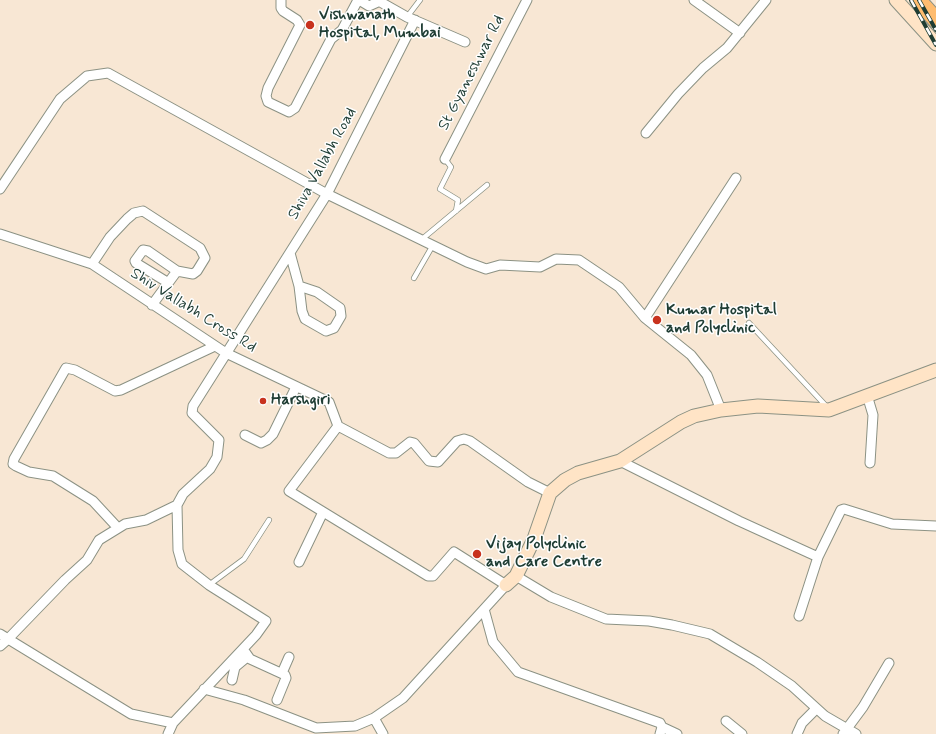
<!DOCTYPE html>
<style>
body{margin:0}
canvas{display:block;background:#f8e7d4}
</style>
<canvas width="936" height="734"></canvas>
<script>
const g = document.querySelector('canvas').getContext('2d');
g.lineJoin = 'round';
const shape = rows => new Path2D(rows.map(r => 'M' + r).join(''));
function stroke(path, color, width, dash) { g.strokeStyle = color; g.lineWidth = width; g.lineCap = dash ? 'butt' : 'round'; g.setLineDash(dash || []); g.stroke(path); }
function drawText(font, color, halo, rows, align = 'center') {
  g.font = font + ' Mynerve,sans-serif'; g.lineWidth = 3; g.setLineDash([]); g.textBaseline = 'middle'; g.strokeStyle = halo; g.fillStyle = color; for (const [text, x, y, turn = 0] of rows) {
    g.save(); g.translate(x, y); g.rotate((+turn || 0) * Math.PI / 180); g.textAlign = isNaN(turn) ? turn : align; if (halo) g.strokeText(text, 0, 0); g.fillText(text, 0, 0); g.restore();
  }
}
const lane = shape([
 [407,17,420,0],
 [445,159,451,167,440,189,458,200,456,211],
 [421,240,487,185],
 [414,278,433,245],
 [749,323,827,407],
 [209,585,244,559,269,520]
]);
const street = shape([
 [281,0,281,8,283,11,297,20,300,25,268,88,266,96,268,102,289,112,295,108,331,39,342,30,358,0],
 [359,0,369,6,378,2],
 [377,0,407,17,465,42],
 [694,0,740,33],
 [646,133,678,94,703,68,727,48,766,0],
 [445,159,527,0],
 [0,189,60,99,87,76,108,73,327,194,467,262,486,269,500,265,540,267,556,259,579,260,619,287,645,318,691,355,707,375,721,410],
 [0,234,92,264,226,353,329,402,338,426,389,453,396,453,410,442,414,443,429,461,438,462,457,441,464,439,470,441,528,482,550,493],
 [290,253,299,286,302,311,305,319,326,331,334,328,341,316,340,308,317,292,299,286],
 [92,264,110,237,127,219,134,213,143,211,200,248,205,258,197,271,193,274,177,271,152,305],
 [167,282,136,263,135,261,143,250,148,251,177,271],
 [645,318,736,178],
 [867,395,873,415,870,463],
 [245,435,261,443,267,440,273,434,296,387],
 [620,461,739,521,818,557],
 [118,528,93,501,53,476,29,472,16,466,13,464,14,459,66,368,75,370,115,391,121,390,215,346],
 [299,562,323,512],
 [516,576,551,597,606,619,649,621,672,625,710,634,757,662,792,686,825,716,856,734],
 [484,609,493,642,518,672,660,723,662,727,660,734],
 [799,616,818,557,841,510,844,509,892,524,936,526],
 [0,634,131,714,173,723,256,635,266,621,209,585,182,564,178,550,177,505,183,494,210,469,217,457,219,440,192,413,193,406,327,194,415,20],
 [0,646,8,639,65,580,87,560,99,540,125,524,146,520,177,505],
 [243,649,250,659,285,675,286,678,277,700],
 [282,673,289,657],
 [232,680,235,667,247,657],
 [204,689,244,700,316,728,355,726,374,718,403,698,506,585,454,552,433,576,428,576,289,491,338,426],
 [374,718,383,734],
 [726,721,742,734],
 [662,727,677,734],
 [168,734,173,723],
 [797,734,802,723,816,709],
 [843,734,863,707,889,663]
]);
const secondary = shape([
 [896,0,936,44],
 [506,585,516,576,534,539,550,493,565,480,578,473,620,461,681,422,694,416,721,410,758,406,829,410,936,370]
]);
const highway = shape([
 [918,0,936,20]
]);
const rail = shape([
 [911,0,936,45],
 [919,0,936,30]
]);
const markers = [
 [310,25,5,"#c8321e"],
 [657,320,5,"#c8321e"],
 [263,401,4,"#c8321e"],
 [477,554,5,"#c8321e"]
];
const poiNames = [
 ["Vishwanath",319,16],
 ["Hospital, Mumbai",319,34],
 ["Kumar Hospital",666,311],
 ["and Polyclinic",666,329],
 ["Harshgiri",271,401],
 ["Vijay Polyclinic",486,545],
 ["and Care Centre",486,563]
];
const streetNames = [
 ["St Gyaneshwar Rd",472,73,-63],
 ["Shiva Vallabh Road",323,164,-61],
 ["Shiv Vallabh Cross Rd",193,311,32]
];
stroke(lane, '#8c9284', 6);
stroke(street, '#8c9284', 11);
stroke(secondary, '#8c9284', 15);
stroke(highway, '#8c9284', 18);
stroke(lane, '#fff', 4.5);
stroke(street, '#fff', 9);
stroke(secondary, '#ffe4c6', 13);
stroke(highway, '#febc70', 16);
stroke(rail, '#1f3d34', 4);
stroke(rail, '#fff', 2.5, [8]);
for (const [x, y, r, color] of markers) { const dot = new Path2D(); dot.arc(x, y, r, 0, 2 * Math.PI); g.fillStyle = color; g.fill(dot); stroke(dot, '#fff', 1.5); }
drawText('bold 16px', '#1f3d34', '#fff', poiNames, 'left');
drawText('16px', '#1f3d34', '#fff', streetNames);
</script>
